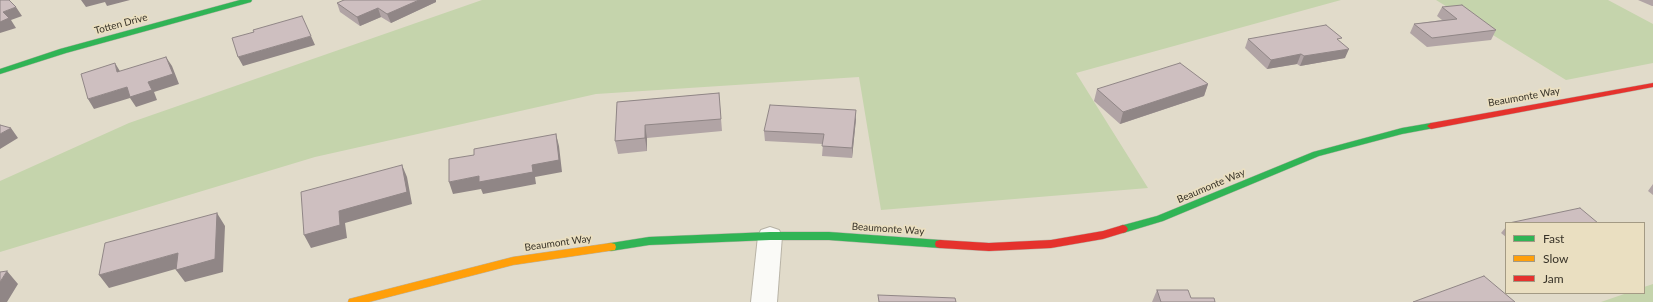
<!DOCTYPE html>
<style>
body{margin:0}
#map{position:relative;width:1653px;height:302px;overflow:hidden;background:#e1dbca;font-family:Lato,sans-serif}
canvas{display:block}
.legend{position:absolute;left:1505px;top:222px;width:140px;height:72px;box-sizing:border-box;background:#eadfc1;border:1px solid #a39a84;margin:0;padding:5px 7px;list-style:none;font-size:12px;color:#383328}
.legend li{display:flex;align-items:center;gap:8px;height:20px}
.legend b{width:20px;border:1px solid #a39a84}
</style>
<div id="map">
<canvas width="1653" height="302"></canvas>
<ul class="legend">
<li><b style="height:5px;background:#30b455"></b>Fast</li>
<li><b style="height:5px;background:#ff9f0a"></b>Slow</li>
<li><b style="height:5px;background:#e5322d"></b>Jam</li>
</ul>
</div>
<script>
const g = document.querySelector('canvas').getContext('2d');
g.lineJoin = 'round';
function fillPath(path, color) { g.fillStyle = color; g.fill(path, 'evenodd'); }
const shape = rows => new Path2D(rows.map(r => 'M' + r).join(''));
function stroke(path, color, width, dash) { g.strokeStyle = color; g.lineWidth = width; g.lineCap = dash ? 'butt' : 'round'; g.setLineDash(dash || []); g.stroke(path); }
function drawText(font, color, halo, rows, align = 'center') {
  g.font = font + ' Lato,sans-serif'; g.lineWidth = 3.5; g.setLineDash([]); g.textBaseline = 'middle'; g.strokeStyle = halo; g.fillStyle = color; for (const [text, x, y, turn = 0] of rows) {
    g.save(); g.translate(x, y); g.rotate((+turn || 0) * Math.PI / 180); g.textAlign = isNaN(turn) ? turn : align; if (halo) g.strokeText(text, 0, 0); g.fillText(text, 0, 0); g.restore();
  }
}
const green = shape([
 [482,0,1341,0,1076,73,1148,188,881,210,859,77,596,94,315,157,0,252,0,181,129,123],
 [1436,0,1608,0,1653,24,1653,63,1566,80],
 [1653,284,1653,302,1601,302,1627,293,1644,293,1644,287]
]);
const street = shape([
 [770,227,779,230,782,236,777,302,751,302,758,236,761,230,770,227]
]);
const fast = shape([
 [240,0,252,0,251,2,66,53,0,74,0,69,60,49,240,0],
 [1431,123,1435,126,1434,128,1402,134,1319,156,1163,221,1123,233,1120,232,1118,229,1120,226,1157,216,1313,152,1402,128,1431,123],
 [770,232,829,232,940,240,944,241,945,244,944,247,940,248,829,240,770,240,649,245,611,251,607,250,606,247,607,244,611,243,649,237,770,232]
]);
const slow = shape([
 [611,243,615,244,616,247,615,250,513,265,369,302,348,302,349,299,353,298,513,257,611,243]
]);
const jam = shape([
 [1653,83,1653,87,1431,129,1427,126,1431,123,1653,83],
 [1123,225,1126,226,1128,229,1126,232,1103,239,1051,248,989,251,940,248,936,247,935,244,936,241,940,240,989,243,1051,240,1103,231,1123,225]
]);
const wall = shape([
 [1638,0,1653,0,1653,6,1652,6],
 [436,2,391,23,381,17,360,26,340,12,337,3],
 [1442,7,1496,30,1491,40,1427,47,1410,33,1414,24,1442,20,1437,16],
 [1248,39,1340,41,1345,58,1300,66,1297,64,1267,69,1245,48],
 [1208,84,1204,96,1120,124,1094,101,1097,89],
 [719,93,722,131,647,138,647,151,618,154,615,141,617,102],
 [856,119,852,158,822,156,823,144,765,141,764,131],
 [1653,184,1653,195,1648,191],
 [1506,227,1506,237,1501,233],
 [1157,290,1191,298,1215,302,1152,302]
]);
const shadedWall = shape([
 [81,0,130,0,107,6,105,2,86,7],
 [419,0,436,0,436,2,391,23,387,14],
 [16,7,22,16,11,20,16,28,0,33,0,22,3,12],
 [378,8,381,17,360,26,357,17],
 [311,36,315,45,243,66,238,57],
 [1349,49,1345,58,1300,66,1304,56],
 [1301,54,1297,64,1267,69,1271,60],
 [166,57,172,66,179,84,154,92,157,100,136,107,130,98,94,109,88,99,127,87,148,82],
 [115,63,121,73,117,72],
 [1208,84,1204,96,1120,124,1123,112],
 [856,110,856,119,852,158,852,148],
 [645,125,647,138,647,151,645,138],
 [11,128,18,138,0,149,0,134],
 [556,134,559,146,562,172,535,177,536,184,483,194,481,189,453,194,449,182,532,165],
 [402,165,407,177,412,204,345,223,347,238,311,248,304,235,339,211],
 [217,213,225,226,223,272,185,282,176,270],
 [178,253,186,266,109,288,99,275],
 [7,271,18,284,7,302,0,302,0,282]
]);
const building = shape([
 [0,0,9,0,16,7,3,12,9,18,0,22,0,0],
 [344,0,419,0,387,14,378,8,357,17,337,3,344,0],
 [1462,5,1496,30,1432,38,1414,24,1457,19,1442,7,1462,5],
 [302,16,311,36,238,57,232,38,254,32,253,30,302,16],
 [1326,25,1342,38,1337,39,1349,49,1304,56,1301,54,1271,60,1248,39,1326,25],
 [166,57,173,74,148,82,152,90,130,97,127,87,88,99,81,74,115,63,117,72,166,57],
 [1180,63,1208,84,1123,112,1097,89,1180,63],
 [719,93,721,119,645,125,645,138,615,141,617,102,719,93],
 [770,105,856,110,852,148,822,146,824,134,764,131,770,105],
 [0,125,11,128,0,134,0,125],
 [556,134,559,160,532,165,533,172,479,182,479,176,449,182,449,159,474,155,474,149,556,134],
 [402,165,407,192,339,211,340,225,304,235,301,192,402,165],
 [1580,208,1598,223,1509,223,1580,208],
 [217,213,215,259,176,270,178,253,99,275,105,243,217,213],
 [7,271,0,282,0,272,7,271],
 [1484,276,1515,302,1413,302,1484,276],
 [1157,290,1188,290,1191,298,1214,298,1215,302,1161,302,1157,290],
 [878,295,955,298,956,302,879,302,878,295]
]);
const streetNames = [
 ["Totten Drive",121,24,-15],
 ["Beaumonte Way",1524,97,-10],
 ["Beaumonte Way",1211,186,-23],
 ["Beaumonte Way",888,229,4],
 ["Beaumont Way",558,243,-8]
];
fillPath(green, '#c5d4ac');
stroke(street, '#b8b3a6', 2);
stroke(fast, '#b8b3a6', 1);
stroke(slow, '#b8b3a6', 1);
stroke(jam, '#b8b3a6', 1);
fillPath(street, '#fafaf7');
fillPath(fast, '#30b455');
fillPath(slow, '#ff9f0a');
fillPath(jam, '#e5322d');
fillPath(wall, '#b1a4a5');
fillPath(shadedWall, '#908686');
fillPath(building, '#cebfc0');
stroke(building, '#908686', 1);
drawText('10px', '#383328', '#eadfc1', streetNames);
</script>
